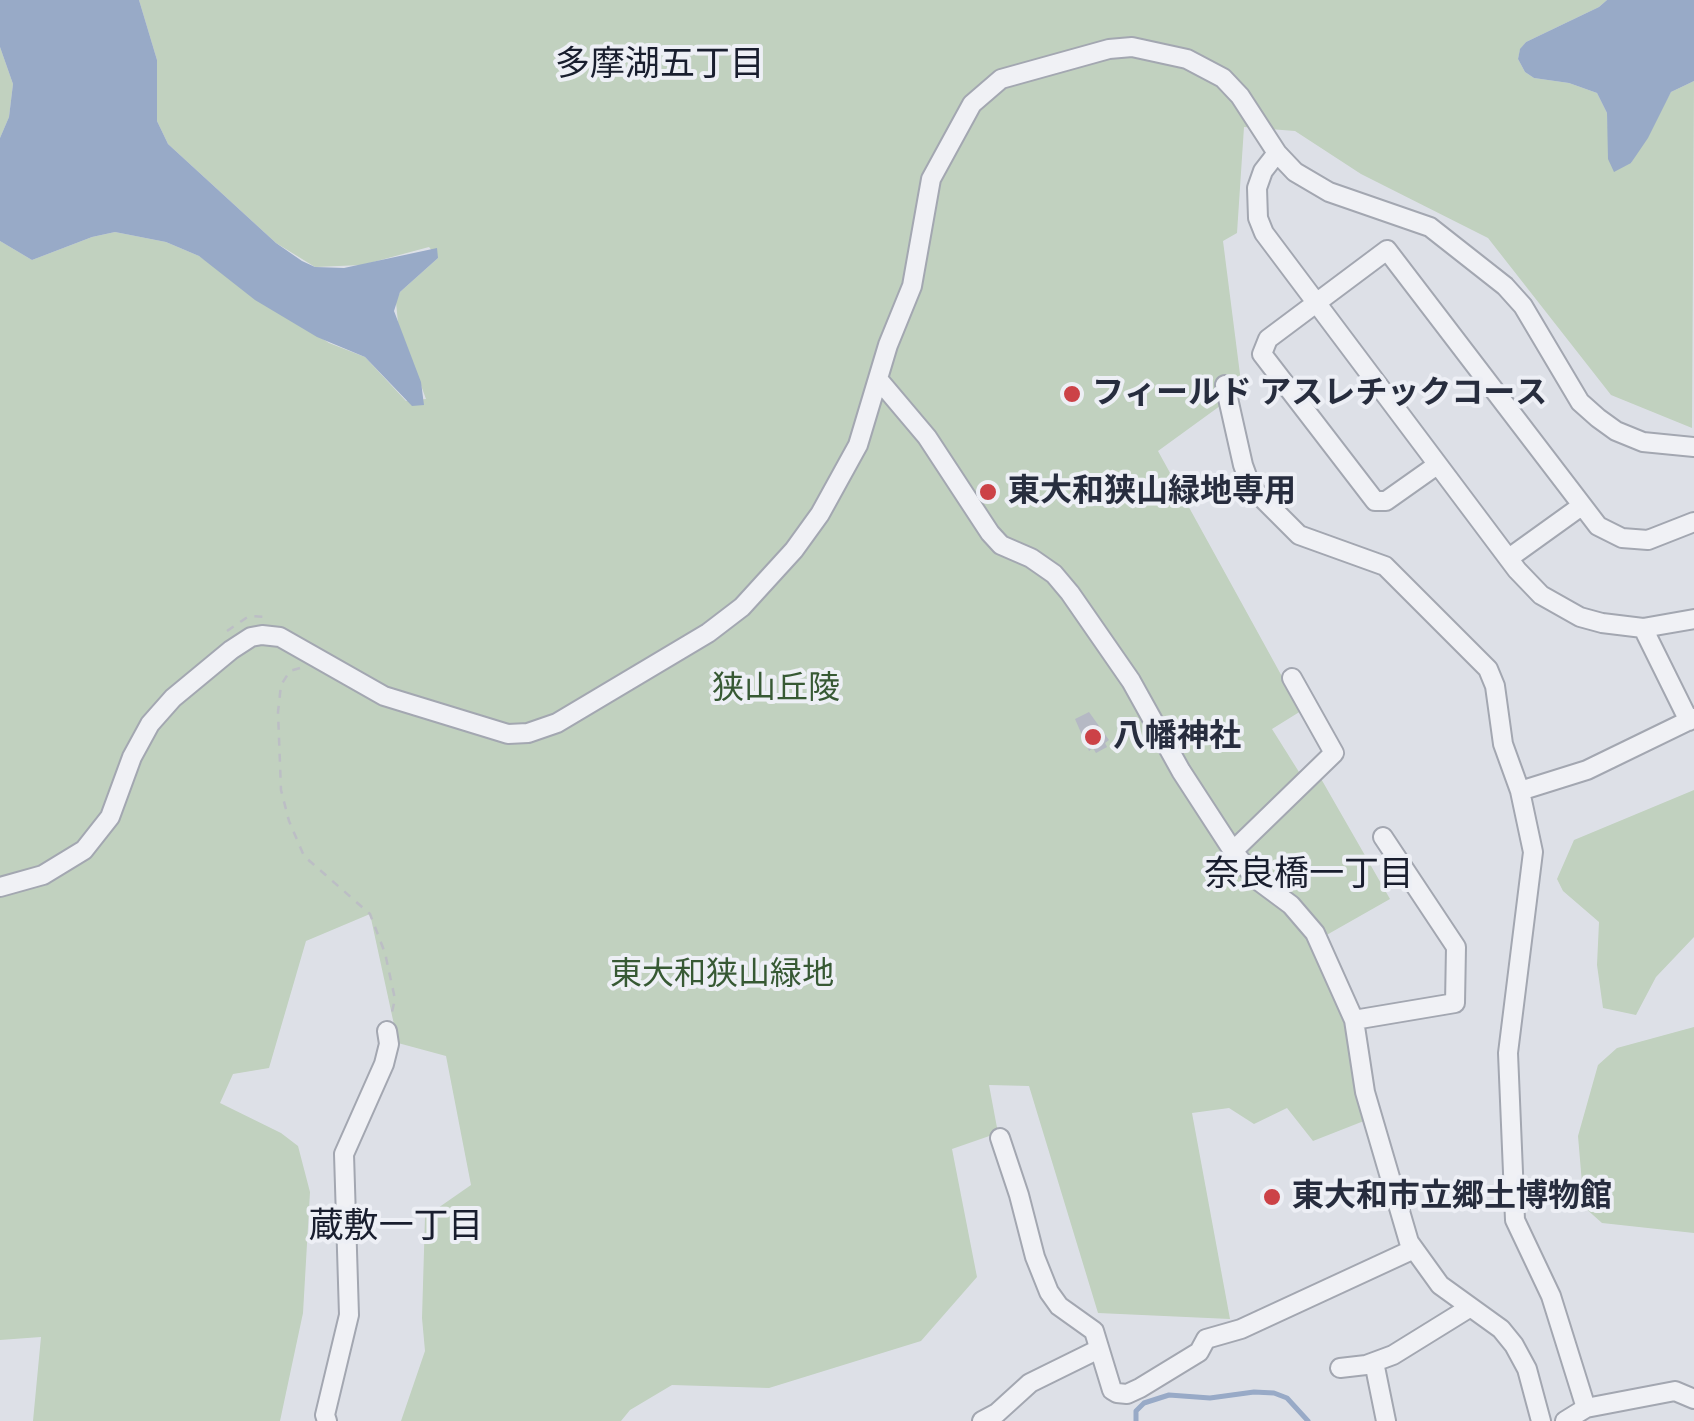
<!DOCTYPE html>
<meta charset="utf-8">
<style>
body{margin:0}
canvas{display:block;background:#dde0e7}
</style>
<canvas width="1694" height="1421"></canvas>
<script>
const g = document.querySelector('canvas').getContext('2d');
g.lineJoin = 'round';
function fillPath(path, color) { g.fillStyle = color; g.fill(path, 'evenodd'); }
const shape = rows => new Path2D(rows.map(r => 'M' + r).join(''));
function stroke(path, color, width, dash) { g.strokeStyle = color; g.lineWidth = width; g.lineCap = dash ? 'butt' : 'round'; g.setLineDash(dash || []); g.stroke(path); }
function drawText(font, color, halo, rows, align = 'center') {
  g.font = font + ' Cabin,"Noto Sans JP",sans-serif'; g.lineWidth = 8; g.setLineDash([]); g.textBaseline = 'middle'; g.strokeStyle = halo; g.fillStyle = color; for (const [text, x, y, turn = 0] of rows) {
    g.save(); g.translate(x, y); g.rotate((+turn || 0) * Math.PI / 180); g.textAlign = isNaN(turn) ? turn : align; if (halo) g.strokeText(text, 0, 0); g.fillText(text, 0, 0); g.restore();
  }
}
const green = shape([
 [139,0,1607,0,1599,7,1526,42,1520,50,1518,59,1525,72,1534,78,1569,83,1597,93,1607,113,1608,128,1631,163,1671,92,1694,81,1692,428,1611,395,1488,238,1361,174,1295,131,1244,127,1237,233,1223,241,1242,390,1158,451,1301,711,1272,729,1299,772,1312,763,1390,899,1316,941,1347,1005,1369,1119,1313,1141,1287,1108,1254,1124,1229,1108,1192,1113,1230,1319,1098,1313,1029,1086,989,1085,998,1133,952,1149,977,1277,921,1341,769,1388,672,1385,630,1410,621,1421,401,1421,425,1351,422,1318,425,1217,471,1185,446,1056,398,1043,370,914,306,941,269,1068,233,1074,220,1103,281,1133,298,1146,310,1192,303,1313,280,1421,33,1421,41,1337,0,1340,0,241,32,260,92,237,115,232,166,242,199,256,329,343,365,357,406,401,426,399,398,323,396,302,400,292,438,258,429,247,362,265,315,267,276,243,168,144,157,121,157,60],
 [0,47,13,84,9,117,0,138],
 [1694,790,1694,937,1656,977,1636,1015,1603,1008,1597,965,1599,922,1563,891,1557,879,1574,840],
 [1694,1027,1694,1233,1602,1223,1584,1207,1578,1136,1598,1065,1617,1048]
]);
const water = shape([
 [0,0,139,0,157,60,157,121,168,144,276,243,302,261,315,267,344,268,437,248,438,258,400,292,394,311,421,382,424,405,412,406,365,357,317,337,255,300,199,256,166,242,115,232,92,237,32,260,0,241,0,138,9,117,13,84,0,47],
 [1607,0,1694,0,1694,81,1671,92,1648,138,1631,163,1614,172,1608,159,1607,113,1597,93,1569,83,1534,78,1525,72,1518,59,1520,49,1526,42,1599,7]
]);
const stream = shape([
 [1136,1421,1136,1411,1144,1403,1169,1395,1210,1398,1254,1392,1274,1393,1287,1398,1308,1421]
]);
const building = shape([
 [1089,712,1109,740,1105,743,1107,747,1096,753,1093,748,1089,751,1075,719]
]);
const path = shape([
 [227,631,249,616,265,617],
 [300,668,290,671,281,685,278,712,281,790,289,821,304,856,370,914,385,953,395,999,391,1016]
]);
const minor = shape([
 [1277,153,1263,171,1257,188,1258,218,1264,233,1517,570,1541,595,1580,617,1602,623,1643,628,1694,619],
 [878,379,927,437,990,533,1001,545,1031,558,1054,574,1070,593,1131,681,1181,771,1233,851,1256,879,1291,905,1315,933,1354,1020,1365,1092,1409,1242,1440,1285,1501,1329,1514,1345,1527,1369,1541,1421],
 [1225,385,1243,465,1251,487,1299,535,1385,566,1488,669,1495,686,1503,744,1520,791,1533,852,1508,1053,1515,1220,1551,1296,1586,1408,1565,1421],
 [1437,465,1386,501,1375,501,1262,354,1268,339,1387,250,1598,526,1622,538,1648,540,1694,522],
 [1509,558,1580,507],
 [1643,628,1689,721],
 [1520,791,1587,770,1694,718],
 [1233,851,1334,753,1292,678],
 [0,887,43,875,84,850,110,817,132,757,150,724,173,698,231,650,251,637,262,635,280,637,384,696,508,734,528,733,557,723,708,633,742,607,794,550,820,514,858,445,888,345,912,286,931,179,972,104,1001,79,1109,49,1132,47,1187,59,1223,78,1240,96,1277,153,1295,172,1329,192,1430,227,1505,286,1523,306,1580,402,1598,418,1616,431,1643,442,1694,447],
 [1354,1020,1455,1003,1456,947,1383,837],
 [1000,1138,1019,1195,1035,1257,1049,1292,1059,1306,1094,1331,1112,1390,1117,1393,1127,1394,1140,1388,1199,1352,1206,1339,1241,1329,1414,1249],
 [1374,1362,1386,1421],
 [1340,1368,1366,1365,1393,1355,1469,1308],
 [1586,1408,1675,1391,1694,1399],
 [327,1421,325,1415,349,1315,344,1154,384,1064,389,1044,387,1031],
 [982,1421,997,1413,1030,1383,1099,1349]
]);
const markers = [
 [1072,394,10,"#cc4247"],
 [988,492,10,"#cc4247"],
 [1093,737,10,"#cc4247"],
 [1272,1197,10,"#cc4247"]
];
const poiNames = [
 ["フィールド アスレチックコース",1092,394],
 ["東大和狭山緑地専用",1008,492],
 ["八幡神社",1113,737],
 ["東大和市立郷土博物館",1292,1197]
];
const parkNames = [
 ["狭山丘陵",776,689],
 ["東大和狭山緑地",722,975]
];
const neighbourhoodNames = [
 ["多摩湖五丁目",660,65],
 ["奈良橋一丁目",1309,875],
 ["蔵敷一丁目",396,1227]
];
fillPath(green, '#c1d1bf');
fillPath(water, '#98aac7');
stroke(stream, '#98aac7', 5);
fillPath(building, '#b5b9c4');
stroke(minor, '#a3a7b1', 22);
stroke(path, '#bcbec5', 2.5, [8, 8]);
stroke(minor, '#f0f1f5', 18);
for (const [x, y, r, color] of markers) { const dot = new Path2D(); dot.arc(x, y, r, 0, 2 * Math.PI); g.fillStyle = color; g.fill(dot); stroke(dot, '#edeff5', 4); }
drawText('bold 32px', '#272d3e', '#edeff5', poiNames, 'left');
drawText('32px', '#375934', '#edeff5', parkNames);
drawText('35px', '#191e2e', '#edeff5', neighbourhoodNames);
</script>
